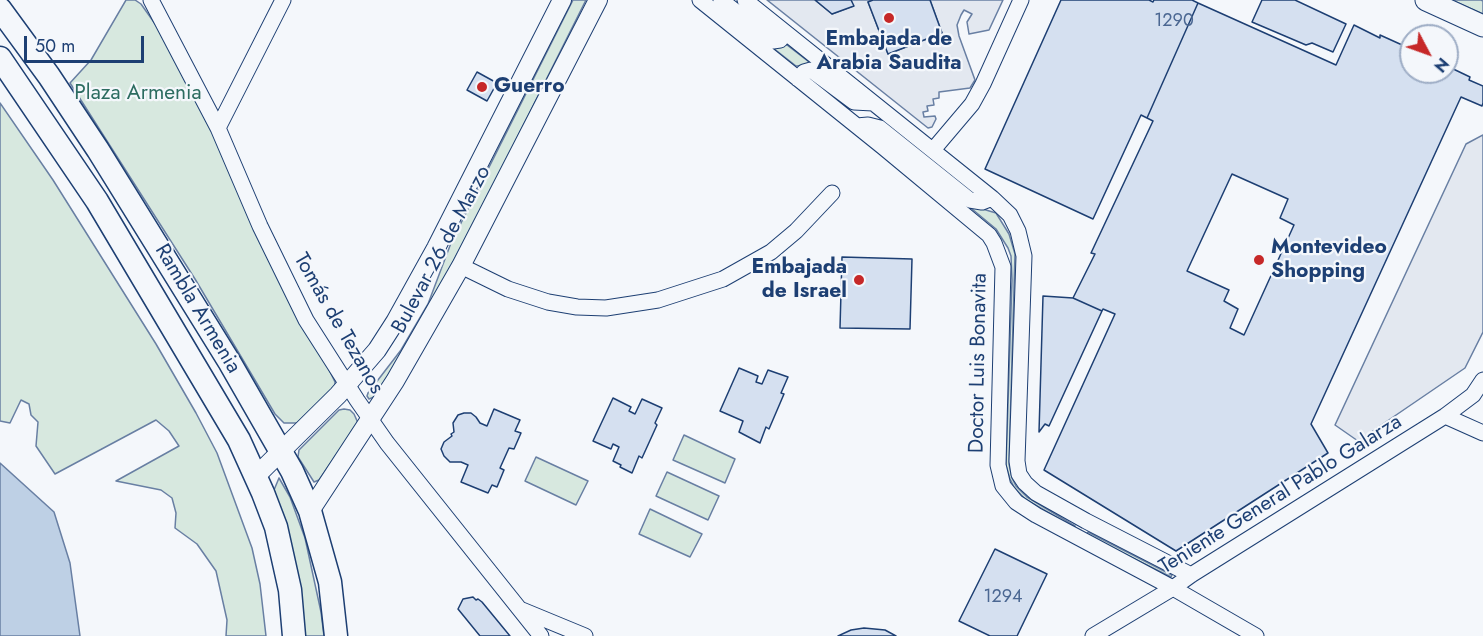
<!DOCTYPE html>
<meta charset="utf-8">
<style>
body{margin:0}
#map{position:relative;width:1483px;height:636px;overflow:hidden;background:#f4f7fb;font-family:Jost,sans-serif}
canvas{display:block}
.north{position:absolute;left:1399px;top:24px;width:60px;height:60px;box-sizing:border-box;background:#f4f7fb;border:2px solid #9eadc5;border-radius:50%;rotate:131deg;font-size:16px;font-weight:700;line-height:24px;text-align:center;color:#1d3f73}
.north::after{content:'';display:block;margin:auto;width:21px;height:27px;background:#c62828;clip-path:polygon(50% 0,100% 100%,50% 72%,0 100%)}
.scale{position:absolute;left:24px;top:36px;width:120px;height:27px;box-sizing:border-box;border:3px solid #1d3f73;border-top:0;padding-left:8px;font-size:18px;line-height:21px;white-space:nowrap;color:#1d3f73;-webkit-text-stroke:4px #f4f7fb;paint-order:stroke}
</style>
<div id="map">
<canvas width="1483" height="636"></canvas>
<div class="north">N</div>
<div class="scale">50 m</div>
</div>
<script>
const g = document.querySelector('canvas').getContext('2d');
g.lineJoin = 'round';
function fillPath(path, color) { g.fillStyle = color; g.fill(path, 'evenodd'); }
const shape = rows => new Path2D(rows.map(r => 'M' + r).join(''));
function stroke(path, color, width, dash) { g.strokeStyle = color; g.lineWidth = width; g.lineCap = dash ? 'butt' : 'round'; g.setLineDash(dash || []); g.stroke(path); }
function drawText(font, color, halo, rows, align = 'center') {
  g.font = font + ' Jost,sans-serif'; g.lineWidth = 4.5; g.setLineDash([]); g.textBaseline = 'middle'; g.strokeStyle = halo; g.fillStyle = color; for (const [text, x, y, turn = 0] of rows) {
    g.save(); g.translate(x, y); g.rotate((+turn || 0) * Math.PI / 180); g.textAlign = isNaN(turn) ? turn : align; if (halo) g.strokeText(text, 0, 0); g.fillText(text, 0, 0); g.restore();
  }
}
const green = shape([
 [126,0,135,0,141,4,158,28,185,74,335,382,335,387,297,423,284,423,275,414,195,279,70,83,91,60,126,0],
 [573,0,586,0,498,176,414,337,374,397,369,399,367,396,368,393,401,350,428,304,451,243,573,0],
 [1452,0,1481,0,1483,1,1483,14,1452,0],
 [768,44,787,45,813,65,796,66,768,44],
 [0,103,53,180,156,344,196,413,217,453,252,548,260,584,266,636,226,636,227,620,216,571,197,544,175,528,176,513,172,498,161,490,116,481,179,446,169,431,156,420,55,474,36,446,38,422,31,415,29,404,21,400,10,423,0,421,0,103],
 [966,204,996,213,1009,234,1015,254,1009,464,1012,478,1016,486,1027,497,1075,526,1075,528,1025,499,1014,487,1010,479,1006,465,1012,280,1011,256,1008,248,996,229,966,204],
 [344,409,350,410,354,414,358,423,319,480,314,482,298,457,299,450,339,410,344,409],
 [684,435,735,459,725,483,673,460,684,435],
 [536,457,588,481,576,505,525,481,536,457],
 [667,472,719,496,708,520,656,496,667,472],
 [279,478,290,497,305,538,321,612,324,636,304,636,283,516,274,490,279,478],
 [650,509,702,534,690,557,639,534,650,509],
 [1088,532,1172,575,1171,577,1086,535,1088,532]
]);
const parking = shape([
 [767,0,815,0,832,14,853,6,851,0,873,0,868,2,888,54,942,33,930,0,1003,0,989,30,969,34,967,22,972,14,964,10,961,15,957,25,959,36,975,80,970,88,939,92,939,98,933,99,934,105,927,106,928,111,923,112,924,117,935,116,936,119,932,127,928,128,767,0],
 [1483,135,1483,332,1465,368,1358,441,1335,425,1466,144,1483,135]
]);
const water = shape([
 [0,463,54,512,70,563,80,636,0,636,0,463]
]);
const building = shape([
 [815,0,851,0,854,6,832,14,815,0],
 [873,0,930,0,942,33,888,54,868,2,873,0],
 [1061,0,1149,0,1153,2,1154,0,1192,0,1198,3,1147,118,1141,115,1093,219,985,169,1061,0],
 [1262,0,1295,0,1346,24,1333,52,1312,43,1306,45,1252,22,1262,0],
 [1198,3,1336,65,1354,25,1380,38,1380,35,1411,49,1411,72,1447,72,1447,66,1470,77,1469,80,1483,86,1483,103,1482,106,1461,97,1311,424,1328,453,1176,551,1044,470,1115,314,1103,309,1102,311,1073,298,1095,254,1091,253,1153,121,1147,118,1198,3],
 [1232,174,1288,199,1280,218,1294,225,1244,335,1230,328,1238,309,1224,301,1229,290,1187,271,1232,174],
 [477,72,497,83,487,101,467,90,477,72],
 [842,257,912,259,910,329,840,328,842,257],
 [1043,296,1073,298,1102,311,1049,426,1045,424,1039,432,1043,296],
 [739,368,758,376,756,382,762,384,768,370,788,377,781,393,784,394,769,429,766,427,760,443,739,432,743,421,720,411,739,368],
 [613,398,631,407,629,411,635,414,642,399,662,408,655,423,657,425,642,458,639,456,632,473,620,467,621,465,613,461,619,447,613,444,611,449,593,441,613,398],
 [494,409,520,420,515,431,521,433,514,449,509,448,500,468,504,470,497,487,492,485,488,493,461,482,468,465,461,462,450,462,444,456,441,449,444,442,452,436,451,434,454,432,453,423,458,415,464,413,471,413,476,417,480,423,487,426,494,409],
 [995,549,1047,574,1017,636,990,636,959,621,995,549],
 [473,597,476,600,478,599,482,602,510,636,480,636,458,609,463,599,473,597],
 [864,628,885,630,896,636,838,636,851,630,864,628]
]);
const minor = shape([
 [151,0,218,128,260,226,306,320,357,400,387,443,541,636],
 [700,0,883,147,989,235,994,243,1003,267,998,465,1003,486,1016,502,1036,515,1173,588,1256,636],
 [721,0,773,41,780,40,786,33],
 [745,0,992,198,1010,215,1018,231,1024,256,1017,461,1019,474,1025,483,1036,493,1086,521,1191,575],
 [798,79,804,72,811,70,854,102,873,103],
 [857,126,868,125,880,128,970,200,982,202,992,198],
 [218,128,283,0],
 [933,150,972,104,983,84,1021,0],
 [461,266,508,289,548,302,577,307,606,308,658,300,723,279,771,252,796,231,832,193],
 [1445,416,1483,433],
 [522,610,585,636],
 [1093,636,1173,588,1191,575,1445,416,1473,395,1483,380]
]);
const tertiary = shape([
 [256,476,338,395,377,350,395,322,436,248,562,0],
 [310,511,395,381,461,266,598,0]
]);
const secondary = shape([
 [1426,0,1483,26]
]);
const primary = shape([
 [0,9,49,76,98,150,230,363,292,471,310,511,330,582,336,636],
 [0,58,97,201,239,440,263,493,276,527,290,590,294,636]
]);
const markers = [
 [889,18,6,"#c62828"],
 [482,87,6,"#c62828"],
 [1259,260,6,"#c62828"],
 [859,280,6,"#c62828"]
];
const numberNames = [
 ["1290",1174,22],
 ["1294",1003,598]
];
const poiNames = [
 ["Embajada de",889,40,"center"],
 ["Arabia Saudita",889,64,"center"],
 ["Guerro",494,87],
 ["Montevideo",1271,248],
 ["Shopping",1271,272],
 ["Embajada",847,268,"right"],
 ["de Israel",847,292,"right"]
];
const parkNames = [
 ["Plaza Armenia",138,94]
];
const streetNames = [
 ["Bulevar 26 de Marzo",442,250,-62],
 ["Rambla Armenia",197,309,59],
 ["Tomás de Tezanos",338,324,60],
 ["Doctor Luis Bonavita",979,363,-89],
 ["Teniente General Pablo Galarza",1281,495,-32]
];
fillPath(green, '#d7e8df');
stroke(green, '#687fa3', 1.5);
fillPath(parking, '#e3e8f0');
stroke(parking, '#687fa3', 1.5);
fillPath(water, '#bed0e5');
stroke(water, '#687fa3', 1.5);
fillPath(building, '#d5e0f0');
stroke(building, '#1d3f73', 1.5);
stroke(minor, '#1d3f73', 17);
stroke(tertiary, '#1d3f73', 20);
stroke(secondary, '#1d3f73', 23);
stroke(primary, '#1d3f73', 25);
stroke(minor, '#f4f7fb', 15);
stroke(tertiary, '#f4f7fb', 18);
stroke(secondary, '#f4f7fb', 21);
stroke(primary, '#f4f7fb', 22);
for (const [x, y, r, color] of markers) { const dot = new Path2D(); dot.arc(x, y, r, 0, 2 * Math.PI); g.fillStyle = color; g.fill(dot); stroke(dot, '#f4f7fb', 2); }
drawText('18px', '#4b6792', null, numberNames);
drawText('bold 21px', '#1d3f73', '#f4f7fb', poiNames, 'left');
drawText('21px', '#2c6c60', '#f4f7fb', parkNames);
drawText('21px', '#1d3f73', '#f4f7fb', streetNames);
</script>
